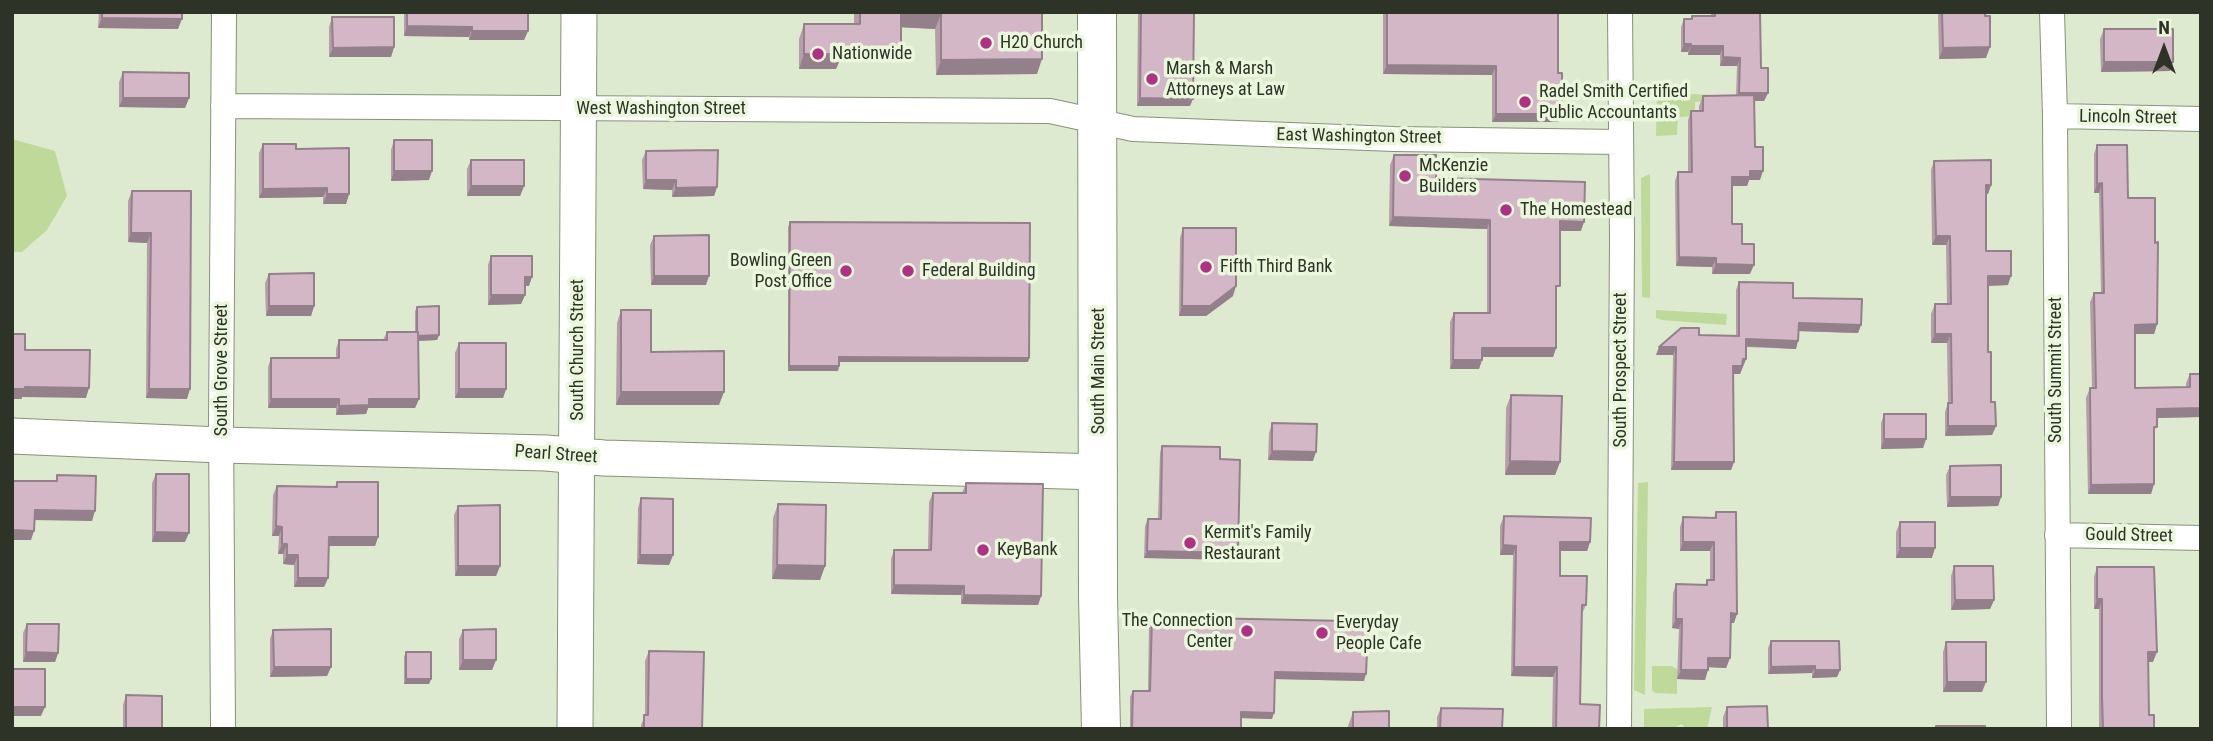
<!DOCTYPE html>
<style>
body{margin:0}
#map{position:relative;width:2213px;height:741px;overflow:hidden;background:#ddeacf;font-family:"Roboto Condensed",sans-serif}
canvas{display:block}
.frame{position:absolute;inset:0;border:14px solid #2e3328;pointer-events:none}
.north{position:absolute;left:2129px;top:14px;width:70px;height:70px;-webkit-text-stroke:5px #ebf7dc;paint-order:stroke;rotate:0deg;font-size:19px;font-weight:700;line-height:28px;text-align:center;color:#2e3328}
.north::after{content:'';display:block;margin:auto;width:24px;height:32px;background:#2e3328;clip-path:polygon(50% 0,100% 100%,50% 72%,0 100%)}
</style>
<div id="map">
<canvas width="2213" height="741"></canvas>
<div class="frame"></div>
<div class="north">N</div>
</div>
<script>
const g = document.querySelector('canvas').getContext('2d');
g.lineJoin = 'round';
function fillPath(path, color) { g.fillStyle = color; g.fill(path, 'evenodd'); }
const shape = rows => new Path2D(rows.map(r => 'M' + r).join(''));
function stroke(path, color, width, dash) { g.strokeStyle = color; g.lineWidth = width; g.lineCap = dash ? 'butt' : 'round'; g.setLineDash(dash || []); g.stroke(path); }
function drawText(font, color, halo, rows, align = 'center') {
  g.font = font + ' "Roboto Condensed",sans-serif'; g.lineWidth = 7; g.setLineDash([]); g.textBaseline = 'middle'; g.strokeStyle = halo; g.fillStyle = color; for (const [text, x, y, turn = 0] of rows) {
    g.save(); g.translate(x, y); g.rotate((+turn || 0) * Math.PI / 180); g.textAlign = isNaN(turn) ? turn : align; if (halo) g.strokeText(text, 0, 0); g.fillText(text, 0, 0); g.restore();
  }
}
const green = shape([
 [1657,92,1726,96,1726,100,1695,102,1695,116,1678,117,1677,135,1656,136],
 [12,139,55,151,67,196,47,230,22,252,12,252],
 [1650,174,1650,298,1642,297,1641,178],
 [1656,310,1727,314,1726,325,1662,320,1656,318],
 [1648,482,1645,695,1634,690,1638,483],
 [1652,666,1671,666,1677,669,1677,694,1655,693,1652,690],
 [1712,707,1707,729,1686,729,1682,724,1671,729,1644,729,1644,709]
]);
const street = shape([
 [2052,12,2055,116,2059,729],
 [223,106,1050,111,1133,129,1394,139,1621,142],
 [2055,116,2201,119],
 [2057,535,2201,538],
 [223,729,221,421,224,12],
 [1619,729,1622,238,1620,12]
]);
const secondary = shape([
 [12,436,221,445,546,453,604,458,1099,472],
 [575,729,579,12]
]);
const primary = shape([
 [1097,12,1098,597,1101,729]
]);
const wall = shape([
 [99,12,182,12,178,29,98,28],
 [404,12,528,12,528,31,524,40,469,40,469,37,404,36],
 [854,12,1042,12,1037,74,936,75,935,29,901,27,901,47,895,62,839,62,836,69,799,69,799,39,804,24,854,24],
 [1138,12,1194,12,1190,106,1137,106],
 [1383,12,1558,12,1558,122,1492,122,1492,75,1383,74],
 [1711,12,1760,12,1761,68,1768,93,1764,101,1754,101,1755,147,1760,180,1749,180,1747,186,1732,186,1732,224,1742,244,1750,274,1712,274,1712,267,1676,266,1675,181,1678,172,1688,172,1688,120,1691,111,1699,111,1699,106,1703,96,1736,96,1737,66,1720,66,1720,55,1688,55,1688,52,1681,52,1681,27,1684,19,1691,19,1692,16,1711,16],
 [1938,12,1985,12,1986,58,1939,59],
 [332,17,394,47,391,57,329,57,329,27],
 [2104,29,2170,71,2101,72,2100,39],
 [123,72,189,98,185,108,119,107,119,82],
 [394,140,429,180,391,181,391,150],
 [263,144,296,149,349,194,346,204,323,204,323,197,259,198,259,153],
 [2097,145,2155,243,2157,324,2154,334,2135,334,2135,388,2186,387,2186,383,2190,374,2201,417,2157,418,2154,436,2154,484,2151,494,2088,494,2086,398,2090,388,2092,388,2090,302,2094,293,2101,293,2099,193,2094,193,2094,154],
 [646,151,717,187,714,196,672,197,672,190,643,189,642,160],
 [1394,155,1436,178,1581,231,1560,231,1556,296,1556,348,1553,357,1482,357,1479,369,1450,369,1450,322,1454,313,1487,313,1487,229,1389,226,1390,165],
 [471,160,524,186,520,196,467,196,467,169],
 [1934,161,1991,185,1988,194,1986,194,1986,251,2008,285,1988,286,1988,352,1991,402,1996,426,1992,435,1945,436,1945,412,1948,403,1947,343,1931,343,1931,314,1935,304,1947,304,1946,245,1932,245,1931,170],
 [132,191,191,191,187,399,146,398,147,243,128,242,128,201],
 [790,222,1029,358,1028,362,839,362,838,371,788,371,788,227],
 [1183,228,1233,296,1206,316,1179,316,1180,238],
 [654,236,706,285,651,285,650,245],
 [491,256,529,286,525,286,525,295,521,304,488,305,488,265],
 [269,274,314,306,311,316,266,316,265,283],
 [1739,282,1793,298,1861,325,1858,333,1799,331,1796,349,1746,347,1746,359,1740,374,1733,374,1734,462,1731,470,1671,470,1673,355,1656,355,1699,335,1736,336,1736,290],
 [417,307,439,335,437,340,418,341,419,399,415,408,368,408,366,414,336,415,336,408,268,408,268,367,271,358,336,358,336,349,339,340,383,340,387,332,415,332,415,311],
 [621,310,651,352,719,405,616,405,617,323],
 [459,343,506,389,503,398,455,398,455,353],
 [1511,395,1560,462,1555,475,1505,475,1506,408],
 [1884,414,1926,439,1923,448,1881,449,1881,423],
 [1272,423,1313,461,1268,460,1269,433],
 [1162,446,1220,459,1238,553,1236,560,1144,558,1145,526,1148,519,1158,519,1160,453],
 [1950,466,2001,497,1998,506,1947,507,1946,475],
 [156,474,185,542,152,542,152,483],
 [337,482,378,537,375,546,329,546,328,578,324,587,294,587,294,565,283,564,283,554,278,554,279,536,272,536,273,495,277,486,335,487],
 [966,483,1041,596,1038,605,961,604,961,595,891,594,891,559,894,550,928,550,929,502,933,493,962,493],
 [641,498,673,555,669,565,637,564,638,508],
 [778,504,825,566,820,580,772,579,773,518],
 [458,506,500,566,496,576,455,576,454,515],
 [1716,512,1734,623,1731,623,1730,658,1726,668,1708,667,1705,680,1677,679,1679,629,1672,628,1673,593,1676,584,1705,585,1707,580,1710,580,1710,551,1680,551,1680,527,1683,517,1714,518],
 [1504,516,1590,542,1587,551,1560,551,1560,576,1586,605,1582,614,1580,704,1599,729,1552,729,1553,677,1511,676,1513,555,1500,555,1500,526],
 [1900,522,1932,558,1896,558,1896,532],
 [1954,566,1994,600,1990,609,1951,610,1951,576],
 [2097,567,2153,662,2148,662,2149,715,2154,729,2099,729,2099,609,2094,609,2094,577],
 [1152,617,1347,627,1364,681,1275,679,1272,719,1241,718,1241,729,1130,729,1130,697,1133,691,1148,691,1149,623],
 [27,624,58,653,55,662,23,662,23,633],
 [273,630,331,667,327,676,270,677,270,639],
 [463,630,496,660,492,670,459,670,459,639],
 [1771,641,1840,670,1837,677,1812,678,1812,673,1768,674,1768,648],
 [1946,642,1982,692,1943,692,1943,652],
 [649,651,702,729,641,729,641,725,645,715,645,661],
 [406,652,431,679,429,684,404,684,404,657],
 [126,695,162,729,123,729,123,705],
 [1727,707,1768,729,1723,729,1723,717],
 [1441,708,1502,729,1437,729,1437,717],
 [1353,712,1389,729,1348,729,1348,726]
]);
const shadedWall = shape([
 [901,12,941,14,935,29,895,27],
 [102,18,182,19,178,29,98,28],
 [407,26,472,27,469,37,404,36],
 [472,31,528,31,524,40,469,40],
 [1684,44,1691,44,1688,52,1681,52],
 [1691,46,1723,46,1720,55,1688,55],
 [394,47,391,57,329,57,333,48],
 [842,47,901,47,895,62,839,62,836,69,799,69,804,54],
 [1990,47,1986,58,1939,59,1943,48],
 [1723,57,1740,58,1737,66,1720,66],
 [1042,59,1037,74,936,75,941,60],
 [2104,62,2173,62,2170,71,2101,72],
 [1387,65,1496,66,1492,75,1383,74],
 [1739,93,1768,93,1764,101,1736,101],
 [123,98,189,98,185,108,119,107],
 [1140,98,1193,99,1190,106,1137,106],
 [1496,114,1562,114,1558,122,1492,122],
 [394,171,432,171,429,180,391,181],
 [1750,171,1763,171,1760,180,1749,180,1747,186,1728,186,1732,177],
 [646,180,676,180,672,190,643,189],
 [2102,183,2099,193,2094,193,2097,184],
 [1986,185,1991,185,1988,194,1982,194],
 [471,186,524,186,520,196,467,196],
 [717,187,714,196,672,197,676,188],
 [327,188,323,197,259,198,263,189],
 [327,194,349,194,346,204,323,204],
 [1393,217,1490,220,1487,229,1389,226],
 [1560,221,1584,222,1581,231,1556,231],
 [131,233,151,233,147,243,128,242],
 [1936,236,1950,236,1946,245,1932,245],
 [1679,257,1716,258,1712,267,1676,266],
 [1716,264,1754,265,1750,274,1712,274],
 [654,276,709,276,706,285,651,285],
 [1988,276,2011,276,2008,285,1984,286],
 [525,277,532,277,529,286,521,286],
 [1236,286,1233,296,1206,316,1179,316,1182,306],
 [491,295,525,295,521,304,488,305],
 [269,306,314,306,311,316,266,316],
 [1799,323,1861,325,1858,333,1796,331],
 [2157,324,2154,334,2132,334,2135,325],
 [1935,334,1951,334,1947,343,1931,343],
 [439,335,437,340,415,341,417,336],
 [1746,339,1798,341,1796,349,1743,346],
 [1659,347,1676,347,1673,355,1656,355],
 [1482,348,1556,348,1553,357,1479,357],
 [839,357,1029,358,1028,362,838,362],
 [1743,359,1746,359,1740,374,1730,374,1733,366],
 [1453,360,1482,360,1479,369,1450,369],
 [789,366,839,366,838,371,788,371],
 [25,387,89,388,86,398,22,397,22,399,12,399,12,389],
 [149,389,190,389,187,399,146,398],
 [459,389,506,389,503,398,455,398],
 [621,392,724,392,719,405,616,405],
 [271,399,339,399,336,408,268,408],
 [369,399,419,399,415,408,368,408,366,414,336,415,339,406],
 [2201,408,2201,417,2154,418,2157,409],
 [1948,426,1996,426,1992,435,1945,436],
 [1884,439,1926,439,1923,448,1881,449],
 [1272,451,1316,452,1313,461,1268,460],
 [1510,461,1560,462,1555,475,1505,475],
 [1674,462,1734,462,1731,470,1671,470],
 [2154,484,2151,494,2088,494,2091,485],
 [1950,497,2001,497,1998,506,1947,507],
 [35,510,95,511,92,521,31,520],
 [276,526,282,527,279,536,272,536],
 [12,530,34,531,31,540,12,540],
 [155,532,189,533,185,542,152,542],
 [329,537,378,537,375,546,325,546],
 [1560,542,1590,542,1587,551,1557,551],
 [1683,542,1714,542,1710,551,1680,551],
 [282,544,287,544,283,554,278,554],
 [1503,545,1516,546,1513,555,1500,555],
 [1900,548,1935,548,1932,558,1896,558],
 [1147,551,1238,553,1236,560,1144,558],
 [287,555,298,555,294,565,283,564],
 [640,555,673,555,669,565,637,564],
 [777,565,825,566,820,580,772,579],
 [458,566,500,566,496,576,455,576],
 [298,578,328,578,324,587,294,587],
 [894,585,964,586,961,595,891,594],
 [964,595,1041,596,1038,605,961,604],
 [2097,599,2102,599,2099,609,2094,609],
 [1955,600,1994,600,1990,609,1951,610],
 [1731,613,1737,614,1734,623,1727,623],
 [1676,619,1682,619,1679,629,1672,628],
 [26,652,58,653,55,662,23,662],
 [2148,652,2157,652,2153,662,2145,662],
 [1708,658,1730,658,1726,668,1705,667],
 [463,660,496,660,492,670,459,670],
 [1815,666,1812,673,1768,674,1771,667],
 [274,667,331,667,327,676,270,677],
 [1514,667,1557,667,1553,677,1511,676],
 [1681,670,1708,670,1705,680,1677,679],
 [1815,670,1840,670,1837,677,1812,678],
 [1275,672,1366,674,1364,681,1273,679],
 [406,679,431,679,429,684,404,684],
 [1947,682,1986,682,1982,692,1943,692],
 [12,707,45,707,41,716,12,716],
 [1241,712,1274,713,1272,719,1238,718]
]);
const building = shape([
 [102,12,182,12,182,19,102,18,102,12],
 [407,12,528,12,528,31,472,31,472,27,407,26,407,12],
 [860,12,901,12,901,47,842,47,842,54,804,54,804,24,860,24,860,12],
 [904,12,1042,12,1042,59,941,60,941,14,904,12],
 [1141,12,1194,12,1193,99,1140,98,1141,12],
 [1387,12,1558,12,1558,73,1562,73,1562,114,1496,114,1496,66,1387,65,1387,12],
 [1715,12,1760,12,1761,68,1768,68,1768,93,1739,93,1740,58,1723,57,1723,46,1691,46,1691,44,1684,44,1684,19,1692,19,1692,16,1715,16,1715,12],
 [1942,12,1985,12,1985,16,1990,16,1990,47,1943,48,1942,12],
 [332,17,394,17,394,47,333,48,332,17],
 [2104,29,2173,29,2173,62,2104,62,2104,29],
 [123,72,189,73,189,98,123,98,123,72],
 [1754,95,1755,147,1763,147,1763,171,1750,171,1750,177,1732,177,1732,224,1742,224,1742,244,1754,244,1754,265,1716,264,1716,258,1679,257,1678,172,1692,172,1691,111,1703,111,1703,96,1754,95],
 [394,140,432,140,432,171,394,171,394,140],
 [263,144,296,144,296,149,349,148,349,194,327,194,327,188,263,189,263,144],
 [2097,145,2127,145,2128,198,2155,198,2155,243,2158,242,2157,324,2135,325,2135,388,2190,387,2190,374,2201,374,2201,408,2157,409,2157,427,2154,427,2154,484,2091,485,2090,388,2096,388,2094,293,2104,293,2102,183,2097,184,2097,145],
 [718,150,717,187,676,188,676,180,646,180,646,151,718,150],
 [1394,155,1436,155,1436,178,1585,182,1584,222,1560,221,1560,286,1556,286,1556,348,1482,348,1482,360,1453,360,1454,313,1490,313,1490,220,1393,217,1394,155],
 [471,160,524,160,524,186,471,186,471,160],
 [1991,160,1991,185,1986,185,1986,251,2011,251,2011,276,1988,276,1988,352,1991,352,1991,402,1995,402,1996,426,1948,426,1948,403,1952,403,1951,334,1935,334,1935,304,1951,304,1950,236,1936,236,1934,161,1991,160],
 [132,191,191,191,190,389,149,389,151,233,131,233,132,191],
 [790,222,1030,223,1029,358,839,357,839,366,789,366,790,222],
 [1183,228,1236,228,1236,286,1210,306,1182,306,1183,228],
 [709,235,709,276,654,276,654,236,709,235],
 [491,256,532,256,532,277,525,277,525,295,491,295,491,256],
 [314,273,314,306,269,306,269,274,314,273],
 [1739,282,1793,283,1793,298,1862,299,1861,325,1799,323,1798,341,1746,339,1746,359,1743,359,1742,366,1733,366,1734,462,1674,462,1676,347,1659,347,1681,328,1699,328,1699,335,1739,336,1739,282],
 [439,306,439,335,418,336,418,332,417,332,417,307,439,306],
 [621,310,651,310,651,352,724,351,724,392,621,392,621,310],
 [387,332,418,332,419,399,369,399,369,405,339,406,339,399,271,399,271,358,339,358,339,340,387,340,387,332],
 [12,334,25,334,25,350,90,350,89,388,25,387,25,389,12,389,12,334],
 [459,343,506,343,506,389,459,389,459,343],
 [1511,395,1562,396,1560,462,1510,461,1511,395],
 [1884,414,1926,414,1926,439,1884,439,1884,414],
 [1272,423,1317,424,1316,452,1272,451,1272,423],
 [1162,446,1220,447,1220,459,1240,460,1238,553,1147,551,1148,519,1161,519,1162,446],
 [2001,465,2001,497,1950,497,1950,466,2001,465],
 [156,474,189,474,189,533,155,532,156,474],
 [57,475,96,476,95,511,35,510,34,531,12,530,12,481,57,481,57,475],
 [337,482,378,482,378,537,329,537,328,578,298,578,298,555,287,555,287,544,282,544,282,527,276,526,277,486,337,487,337,482],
 [966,483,1043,484,1041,596,964,595,964,586,894,585,894,550,931,550,933,493,966,493,966,483],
 [641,498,673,499,673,555,640,555,641,498],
 [778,504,826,505,825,566,777,565,778,504],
 [500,505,500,566,458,566,458,506,500,505],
 [1716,512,1736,512,1737,614,1731,613,1730,658,1708,658,1708,670,1681,670,1682,619,1676,619,1676,584,1707,585,1707,580,1714,580,1714,542,1683,542,1683,517,1716,518,1716,512],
 [1504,516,1591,518,1590,542,1560,542,1560,576,1587,576,1586,605,1582,605,1580,704,1600,705,1599,729,1556,729,1557,667,1514,667,1516,546,1503,545,1504,516],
 [1900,522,1935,522,1935,548,1900,548,1900,522],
 [1954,566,1993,566,1994,600,1955,600,1954,566],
 [2097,567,2154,567,2157,652,2148,652,2149,715,2154,715,2154,729,2103,729,2102,696,2102,599,2097,599,2097,567],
 [1152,617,1347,621,1347,627,1368,628,1366,674,1275,672,1274,713,1241,712,1241,729,1132,729,1133,691,1150,691,1152,617],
 [27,624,59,624,58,653,26,652,27,624],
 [331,629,331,667,274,667,273,630,331,629],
 [496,629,496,660,463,660,463,630,496,629],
 [1771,641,1839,641,1840,670,1815,670,1815,666,1771,667,1771,641],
 [1946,642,1986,642,1986,682,1947,682,1946,642],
 [649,651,704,652,702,729,644,729,644,715,648,715,649,651],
 [406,652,431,652,431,679,406,679,406,652],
 [12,669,45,669,45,707,12,707,12,669],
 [126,695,162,696,162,729,126,729,126,695],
 [1767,706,1768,729,1727,729,1727,707,1767,706],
 [1441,708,1503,709,1502,729,1440,729,1441,708],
 [1389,711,1389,729,1353,729,1353,712,1389,711],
 [1936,726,1985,726,1985,729,1936,729,1936,726]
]);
const markers = [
 [986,43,7,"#ae3284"],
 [818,54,7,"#ae3284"],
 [1152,79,7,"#ae3284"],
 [1525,102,7,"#ae3284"],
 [1405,176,7,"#ae3284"],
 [1506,210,7,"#ae3284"],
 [1206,267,7,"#ae3284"],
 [846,271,7,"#ae3284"],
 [908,271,7,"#ae3284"],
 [1190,543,7,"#ae3284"],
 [983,550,7,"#ae3284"],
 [1247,631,7,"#ae3284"],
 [1322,633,7,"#ae3284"]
];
const poiNames = [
 ["H20 Church",1000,43],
 ["Nationwide",832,54],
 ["Marsh & Marsh",1166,69],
 ["Attorneys at Law",1166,90],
 ["Radel Smith Certified",1539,92],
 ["Public Accountants",1539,113],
 ["McKenzie",1419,166],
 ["Builders",1419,187],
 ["The Homestead",1520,210],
 ["Bowling Green",832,261,"right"],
 ["Post Office",832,282,"right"],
 ["Fifth Third Bank",1220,267],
 ["Federal Building",922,271],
 ["Kermit's Family",1204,533],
 ["Restaurant",1204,554],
 ["KeyBank",997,550],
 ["The Connection",1233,621,"right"],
 ["Center",1233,642,"right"],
 ["Everyday",1336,623],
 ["People Cafe",1336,644]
];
const streetNames = [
 ["West Washington Street",661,109],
 ["Lincoln Street",2128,118,1],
 ["East Washington Street",1359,137,1],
 ["South Church Street",578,350,-90],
 ["South Grove Street",222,370,-90],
 ["South Prospect Street",1621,370,-90],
 ["South Summit Street",2056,370,-90],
 ["South Main Street",1099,371,-90],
 ["Pearl Street",556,455,4],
 ["Gould Street",2129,536,1]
];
fillPath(green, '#bed99a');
stroke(street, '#879279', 26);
stroke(secondary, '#879279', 37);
stroke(primary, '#879279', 40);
stroke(street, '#fff', 24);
stroke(secondary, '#fff', 35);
stroke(primary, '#fff', 38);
fillPath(wall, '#b69daa');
fillPath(shadedWall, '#94808b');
fillPath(building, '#d4b7c6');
stroke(building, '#94808b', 2);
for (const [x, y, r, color] of markers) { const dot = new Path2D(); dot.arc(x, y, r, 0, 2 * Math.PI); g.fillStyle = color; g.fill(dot); stroke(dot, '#ebf7dc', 2.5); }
drawText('18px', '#2e3328', '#ebf7dc', poiNames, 'left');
drawText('18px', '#2e3328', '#ebf7dc', streetNames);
</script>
